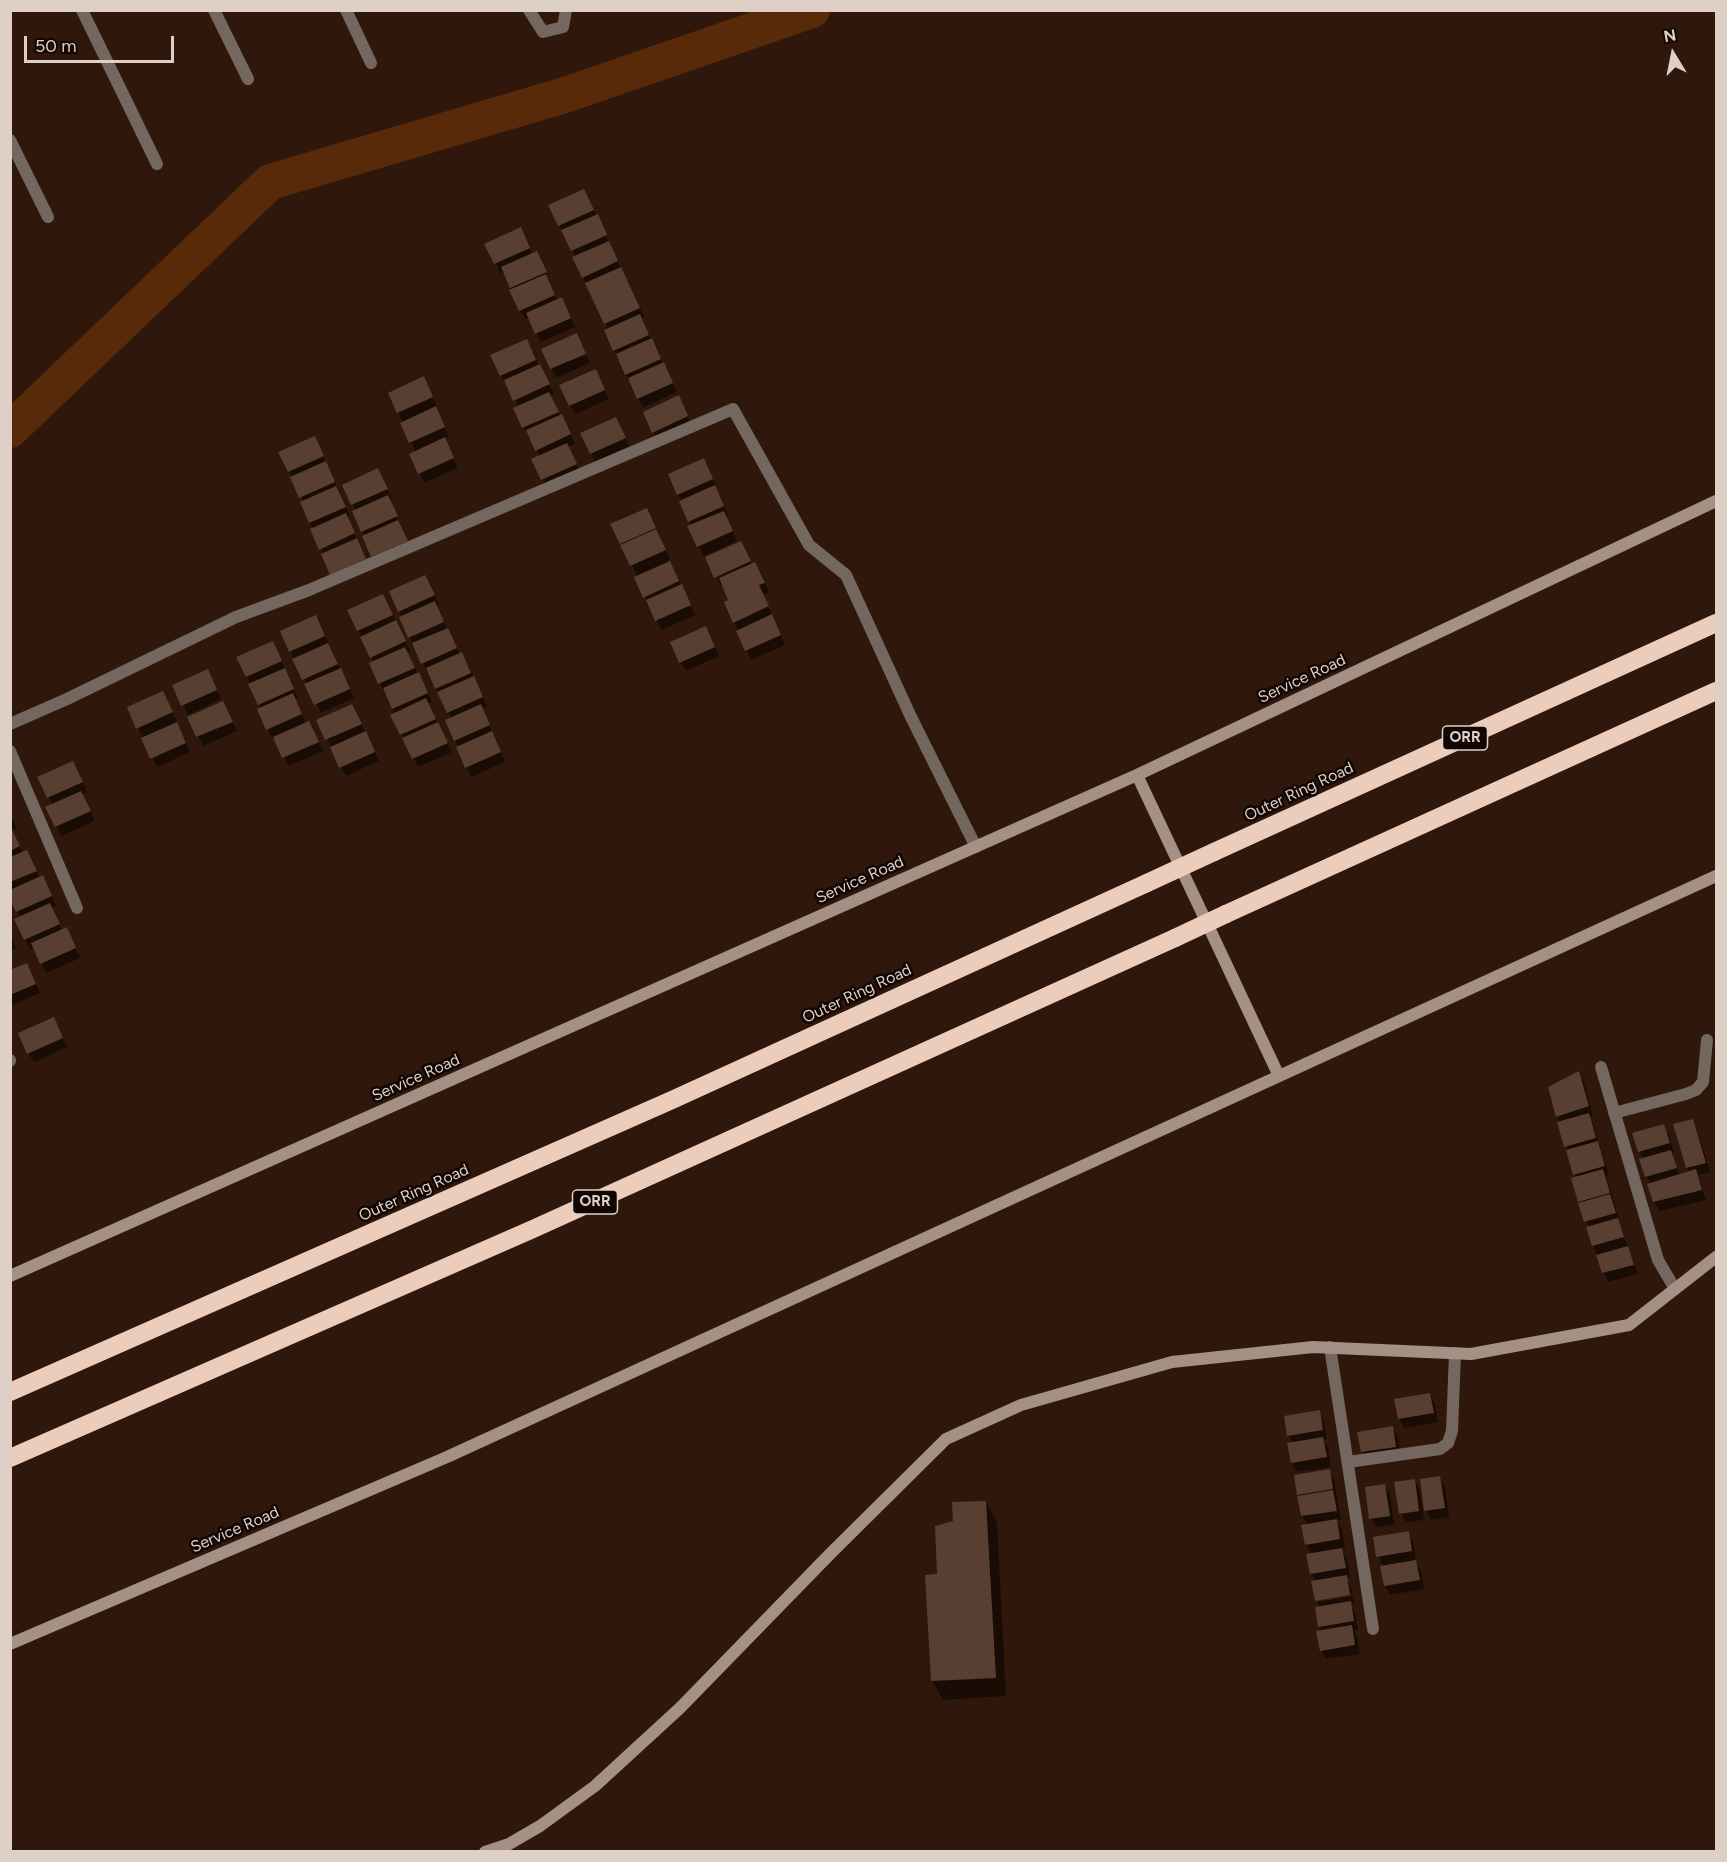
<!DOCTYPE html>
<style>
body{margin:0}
#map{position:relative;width:1727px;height:1862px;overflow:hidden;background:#2f180b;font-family:Figtree,sans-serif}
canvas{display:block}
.frame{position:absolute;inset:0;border:12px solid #dfd0c7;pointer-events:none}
.north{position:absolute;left:1643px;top:24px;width:60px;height:60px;-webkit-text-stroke:4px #100603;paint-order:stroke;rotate:350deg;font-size:16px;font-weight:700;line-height:24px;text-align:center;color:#dfd0c7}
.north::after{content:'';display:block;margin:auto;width:21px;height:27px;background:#dfd0c7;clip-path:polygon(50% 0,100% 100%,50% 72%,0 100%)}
.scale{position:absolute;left:24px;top:36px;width:150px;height:27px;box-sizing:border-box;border:3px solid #dfd0c7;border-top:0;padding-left:8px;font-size:18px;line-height:21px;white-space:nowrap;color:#dfd0c7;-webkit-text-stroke:4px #100603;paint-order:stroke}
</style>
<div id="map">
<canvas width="1727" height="1862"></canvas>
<div class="frame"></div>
<div class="north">N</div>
<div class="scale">50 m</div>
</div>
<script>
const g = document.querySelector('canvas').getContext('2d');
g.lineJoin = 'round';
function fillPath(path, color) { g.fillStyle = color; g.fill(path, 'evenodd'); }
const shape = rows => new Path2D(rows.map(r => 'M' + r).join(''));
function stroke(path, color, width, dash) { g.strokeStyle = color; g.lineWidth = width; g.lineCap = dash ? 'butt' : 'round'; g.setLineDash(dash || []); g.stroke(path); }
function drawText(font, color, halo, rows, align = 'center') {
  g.font = font + ' Figtree,sans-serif'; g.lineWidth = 5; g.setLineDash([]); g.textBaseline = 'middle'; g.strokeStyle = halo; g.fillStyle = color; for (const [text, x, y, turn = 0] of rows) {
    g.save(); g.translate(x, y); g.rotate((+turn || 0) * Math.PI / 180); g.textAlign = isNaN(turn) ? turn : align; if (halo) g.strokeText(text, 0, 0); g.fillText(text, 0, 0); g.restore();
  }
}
const shadow = shape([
 [589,200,644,317,641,319,677,392,643,408,614,351,606,331,609,330,583,277,576,257,559,225],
 [525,238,533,255,542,262,557,300,566,308,575,327,541,342,529,318,525,319,520,310,504,271,501,273,486,244],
 [581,344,590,363,556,378,543,350],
 [531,350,554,394,550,396,575,444,568,447,581,474,547,489,533,460,540,457,530,436,524,428,515,408,519,407,501,375],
 [600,380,609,399,575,414,570,405],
 [428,387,437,407,435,408,449,437,444,439,458,468,424,483,411,454,416,452,390,393],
 [683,406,692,426,658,441,653,432],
 [621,428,630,448,596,463,582,434],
 [319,447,350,516,347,518,370,568,323,554,302,503,304,502,280,453],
 [708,469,728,515,726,517,737,541,704,556,689,527,692,526,670,475],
 [383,479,392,499,389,500,412,550,373,556,354,512,356,511,344,485],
 [651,519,670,559,668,560,695,615,662,630,645,597,638,577,612,525],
 [746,552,752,565,760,573,769,592,763,595,785,645,751,660,734,622,730,600,724,585,721,586,716,577],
 [430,586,439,605,436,606,460,655,467,663,487,706,482,709,505,762,471,777,447,721,452,719,409,637,400,611],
 [388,605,410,651,407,652,432,702,428,704,452,752,418,767,401,734,396,714,380,683,371,664,374,663,358,630],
 [316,616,354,698,321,713,291,651],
 [711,637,719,656,686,671,680,662],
 [277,651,298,698,295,699,306,724,314,732,323,751,289,766,275,738,273,739,268,730,259,710,262,709,238,658],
 [212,680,221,699,188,715,174,686],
 [168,702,190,752,157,767,138,728],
 [228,712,237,731,203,746,189,718],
 [357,715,379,761,346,776,318,721],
 [78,772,87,792,82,794,95,821,61,836,47,808,53,805,39,778],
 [10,814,17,828,12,830,23,854,32,861,40,878,47,886,56,906,51,908,62,931,71,938,80,958,46,973,34,948,30,949,25,940,16,920,21,918,10,896],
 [10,935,16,948,10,950],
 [10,972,32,974,40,993,10,1006],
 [58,1028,67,1047,34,1062,28,1053],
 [1578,1073,1584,1082,1593,1115,1589,1117,1593,1124,1609,1175,1606,1176,1620,1223,1619,1223,1638,1274,1608,1282,1593,1245,1589,1228,1580,1202,1576,1178,1549,1088],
 [1692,1121,1697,1130,1710,1172,1698,1175,1706,1200,1660,1211,1654,1202,1649,1185,1651,1184,1646,1176,1644,1159,1639,1151,1663,1126,1669,1135,1674,1152,1671,1153,1680,1175,1690,1172,1687,1168],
 [1430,1394,1435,1404,1438,1422,1404,1428,1399,1418],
 [1319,1412,1324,1421,1327,1439,1323,1440,1328,1448,1331,1467,1297,1472,1292,1463,1289,1445,1293,1444,1289,1436,1285,1417],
 [1392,1428,1398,1437,1401,1456,1368,1461,1362,1452,1359,1434],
 [1329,1470,1334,1480,1341,1520,1336,1520,1342,1530,1345,1548,1341,1549,1347,1559,1350,1578,1347,1578,1353,1593,1317,1599,1317,1602,1353,1596,1354,1604,1351,1605,1355,1612,1358,1630,1354,1631,1357,1636,1360,1654,1326,1659,1321,1650,1320,1608,1316,1600,1316,1581,1311,1574,1308,1556,1312,1555,1306,1544,1308,1525,1302,1516,1298,1495],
 [1439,1478,1445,1487,1449,1517,1431,1520,1426,1510],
 [1414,1480,1420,1490,1424,1520,1406,1522,1401,1513],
 [1384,1485,1390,1494,1394,1525,1376,1527,1371,1518],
 [986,1502,997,1522,1006,1696,943,1700,932,1680,938,1576,955,1522],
 [1408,1533,1413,1542,1416,1560,1414,1560,1421,1571,1424,1589,1390,1595,1385,1586,1382,1568,1384,1567,1378,1556]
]);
const river = shape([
 [10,430,270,182,565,95,812,10]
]);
const building = shape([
 [584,189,594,210,558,226,548,205],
 [598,214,607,235,571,251,561,230],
 [521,227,530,248,494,264,484,244],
 [609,241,618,261,582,278,572,257],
 [537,251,547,272,510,288,501,267],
 [621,267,640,308,604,324,585,283],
 [546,274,555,295,519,311,509,290],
 [562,297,571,318,535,334,526,313],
 [640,314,649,335,613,351,604,330],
 [577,333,586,354,550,369,541,349],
 [652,338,661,359,625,375,616,354],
 [527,339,536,360,500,376,490,355],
 [664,362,673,383,637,399,628,378],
 [540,364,550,384,513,401,504,380],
 [596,369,605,390,569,406,559,385],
 [424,376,433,397,397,413,388,393],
 [549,392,559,412,522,428,513,408],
 [679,395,688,416,652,433,643,412],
 [436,406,445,427,409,443,400,423],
 [562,414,571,434,535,451,526,430],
 [616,417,626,438,590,454,580,433],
 [315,436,324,456,288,472,278,452],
 [445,437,454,458,418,474,409,454],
 [567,443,577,464,541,480,531,459],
 [704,458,713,479,677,495,668,474],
 [326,461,335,482,299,498,290,477],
 [378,468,388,489,351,505,342,485],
 [715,485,724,506,688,522,679,501],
 [336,486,346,507,309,523,300,502],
 [388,495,398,516,361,532,352,511],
 [647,508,656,528,620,544,610,524],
 [724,511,733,531,697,547,687,526],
 [346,513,355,533,319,550,310,529],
 [398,520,408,541,371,557,362,536],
 [656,529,666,550,630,566,620,545],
 [357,538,366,559,330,575,321,554],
 [741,541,751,561,714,578,705,557],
 [670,561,679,581,643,598,634,577],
 [755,562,765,583,759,585,769,606,733,623,724,602,728,600,719,578],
 [425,575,435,595,398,612,389,591],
 [682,584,691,605,655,621,646,600],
 [383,594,393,615,357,631,347,610],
 [435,601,444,622,408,638,399,617],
 [772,614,781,635,745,651,736,631],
 [316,615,325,636,289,652,280,631],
 [396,620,406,641,370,658,360,637],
 [706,626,715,647,679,663,670,642],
 [448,628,457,648,421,664,412,643],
 [273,641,282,661,246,677,236,657],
 [328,643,338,664,302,680,292,659],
 [405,647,415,668,378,684,369,663],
 [462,652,471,673,435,689,426,668],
 [285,668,294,689,258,705,248,684],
 [341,668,350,689,314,705,304,684],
 [208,669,217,690,181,706,172,685],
 [419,672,428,693,392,709,383,688],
 [474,676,483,697,447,713,437,692],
 [163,691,173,712,136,729,127,707],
 [293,693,302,714,266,730,257,709],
 [426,698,436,719,400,735,390,715],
 [223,701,233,722,196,737,187,717],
 [352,704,362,724,325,740,316,720],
 [481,704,490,725,454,741,445,720],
 [309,721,319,742,282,758,273,737],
 [177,722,186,743,150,759,141,738],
 [438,722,448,743,412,759,402,738],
 [366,731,375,752,339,768,330,747],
 [492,731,501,752,465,768,456,747],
 [73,761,83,782,47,798,37,777],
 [81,791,91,811,55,827,45,807],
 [10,826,20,846,10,851],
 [27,850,37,871,10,882,10,857],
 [43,875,52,896,16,912,10,900,10,890],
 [50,903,60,924,24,940,14,919],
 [67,927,76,948,40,964,31,943],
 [27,963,36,984,10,995,10,970],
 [54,1017,63,1038,27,1054,18,1033],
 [1579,1071,1589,1106,1556,1117,1548,1087],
 [1589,1113,1596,1138,1564,1147,1557,1122],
 [1693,1119,1706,1163,1686,1168,1673,1124],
 [1664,1124,1670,1143,1638,1152,1632,1133],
 [1598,1141,1605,1166,1573,1175,1566,1150],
 [1671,1150,1677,1168,1645,1177,1639,1159],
 [1603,1169,1610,1193,1578,1202,1571,1178],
 [1696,1169,1702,1190,1653,1202,1647,1184],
 [1610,1194,1616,1213,1584,1222,1578,1203],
 [1618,1218,1624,1237,1592,1246,1586,1227],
 [1628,1246,1634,1265,1602,1273,1596,1255],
 [1430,1393,1434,1413,1398,1419,1394,1399],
 [1320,1410,1323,1430,1287,1436,1284,1416],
 [1393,1426,1396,1447,1361,1452,1357,1432],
 [1323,1437,1327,1457,1291,1463,1287,1443],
 [1330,1469,1333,1489,1297,1495,1294,1475],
 [1440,1476,1445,1508,1424,1511,1420,1479],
 [1415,1479,1419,1511,1399,1514,1394,1482],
 [1385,1484,1390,1516,1369,1519,1365,1487],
 [1333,1490,1337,1511,1301,1516,1297,1496],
 [986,1501,996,1678,931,1681,925,1575,937,1574,935,1526,953,1521,952,1502],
 [1337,1519,1340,1539,1305,1545,1301,1525],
 [1409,1531,1412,1551,1376,1557,1373,1537],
 [1342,1548,1346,1568,1310,1574,1306,1554],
 [1416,1560,1420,1580,1384,1586,1380,1566],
 [1347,1575,1350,1595,1315,1601,1311,1581],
 [1351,1601,1354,1621,1318,1627,1315,1607],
 [1352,1625,1355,1645,1320,1651,1316,1631]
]);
const street = shape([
 [82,10,157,164],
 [214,10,248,79],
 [346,10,371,63],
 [529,10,543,32,563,27,566,10],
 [10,140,48,217],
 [10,724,67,699,236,617,309,590,733,409,809,545,846,575,911,717,976,847],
 [10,751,77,908],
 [10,1060,10,1061],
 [1601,1067,1658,1260,1675,1289],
 [1614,1113,1686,1094,1696,1090,1703,1082,1707,1040],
 [1330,1347,1373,1629],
 [1348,1462,1440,1449,1448,1443,1452,1431,1455,1353]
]);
const secondary = shape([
 [1137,775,1279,1076],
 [10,1276,1137,775,1716,501],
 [10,1644,447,1457,1716,876],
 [485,1852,509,1844,540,1826,595,1786,680,1708,830,1554,946,1439,1021,1405,1172,1362,1313,1347,1471,1354,1629,1325,1716,1257]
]);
const highway = shape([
 [1214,852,1716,623],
 [1226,914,1716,691],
 [10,1392,672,1100,1147,883],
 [10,1458,533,1229,1175,938]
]);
const highwayBridge = shape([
 [1147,883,1214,852],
 [1175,938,1226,914]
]);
const shields = [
 [1465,738,45],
 [595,1202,45]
];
const shieldNames = [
 ["ORR",1465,738],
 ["ORR",595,1202]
];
const streetNames = [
 ["Service Road",1302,679,-25],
 ["Outer Ring Road",1299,792,-25],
 ["Service Road",860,880,-24],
 ["Outer Ring Road",857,994,-25],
 ["Service Road",416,1078,-24],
 ["Outer Ring Road",414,1193,-24],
 ["Service Road",235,1530,-23]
];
fillPath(shadow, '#0007');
stroke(river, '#582a09', 36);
fillPath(building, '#583f31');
stroke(street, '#736760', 12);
stroke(secondary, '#a49085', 12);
stroke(highway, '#eccdbb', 18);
stroke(highwayBridge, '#eccdbb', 18);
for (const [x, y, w] of shields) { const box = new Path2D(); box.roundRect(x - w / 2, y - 12, w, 24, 4.5); g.fillStyle = '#100603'; g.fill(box); stroke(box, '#dfd0c7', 1.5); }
drawText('bold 15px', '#dfd0c7', null, shieldNames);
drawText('16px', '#dfd0c7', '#100603', streetNames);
</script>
